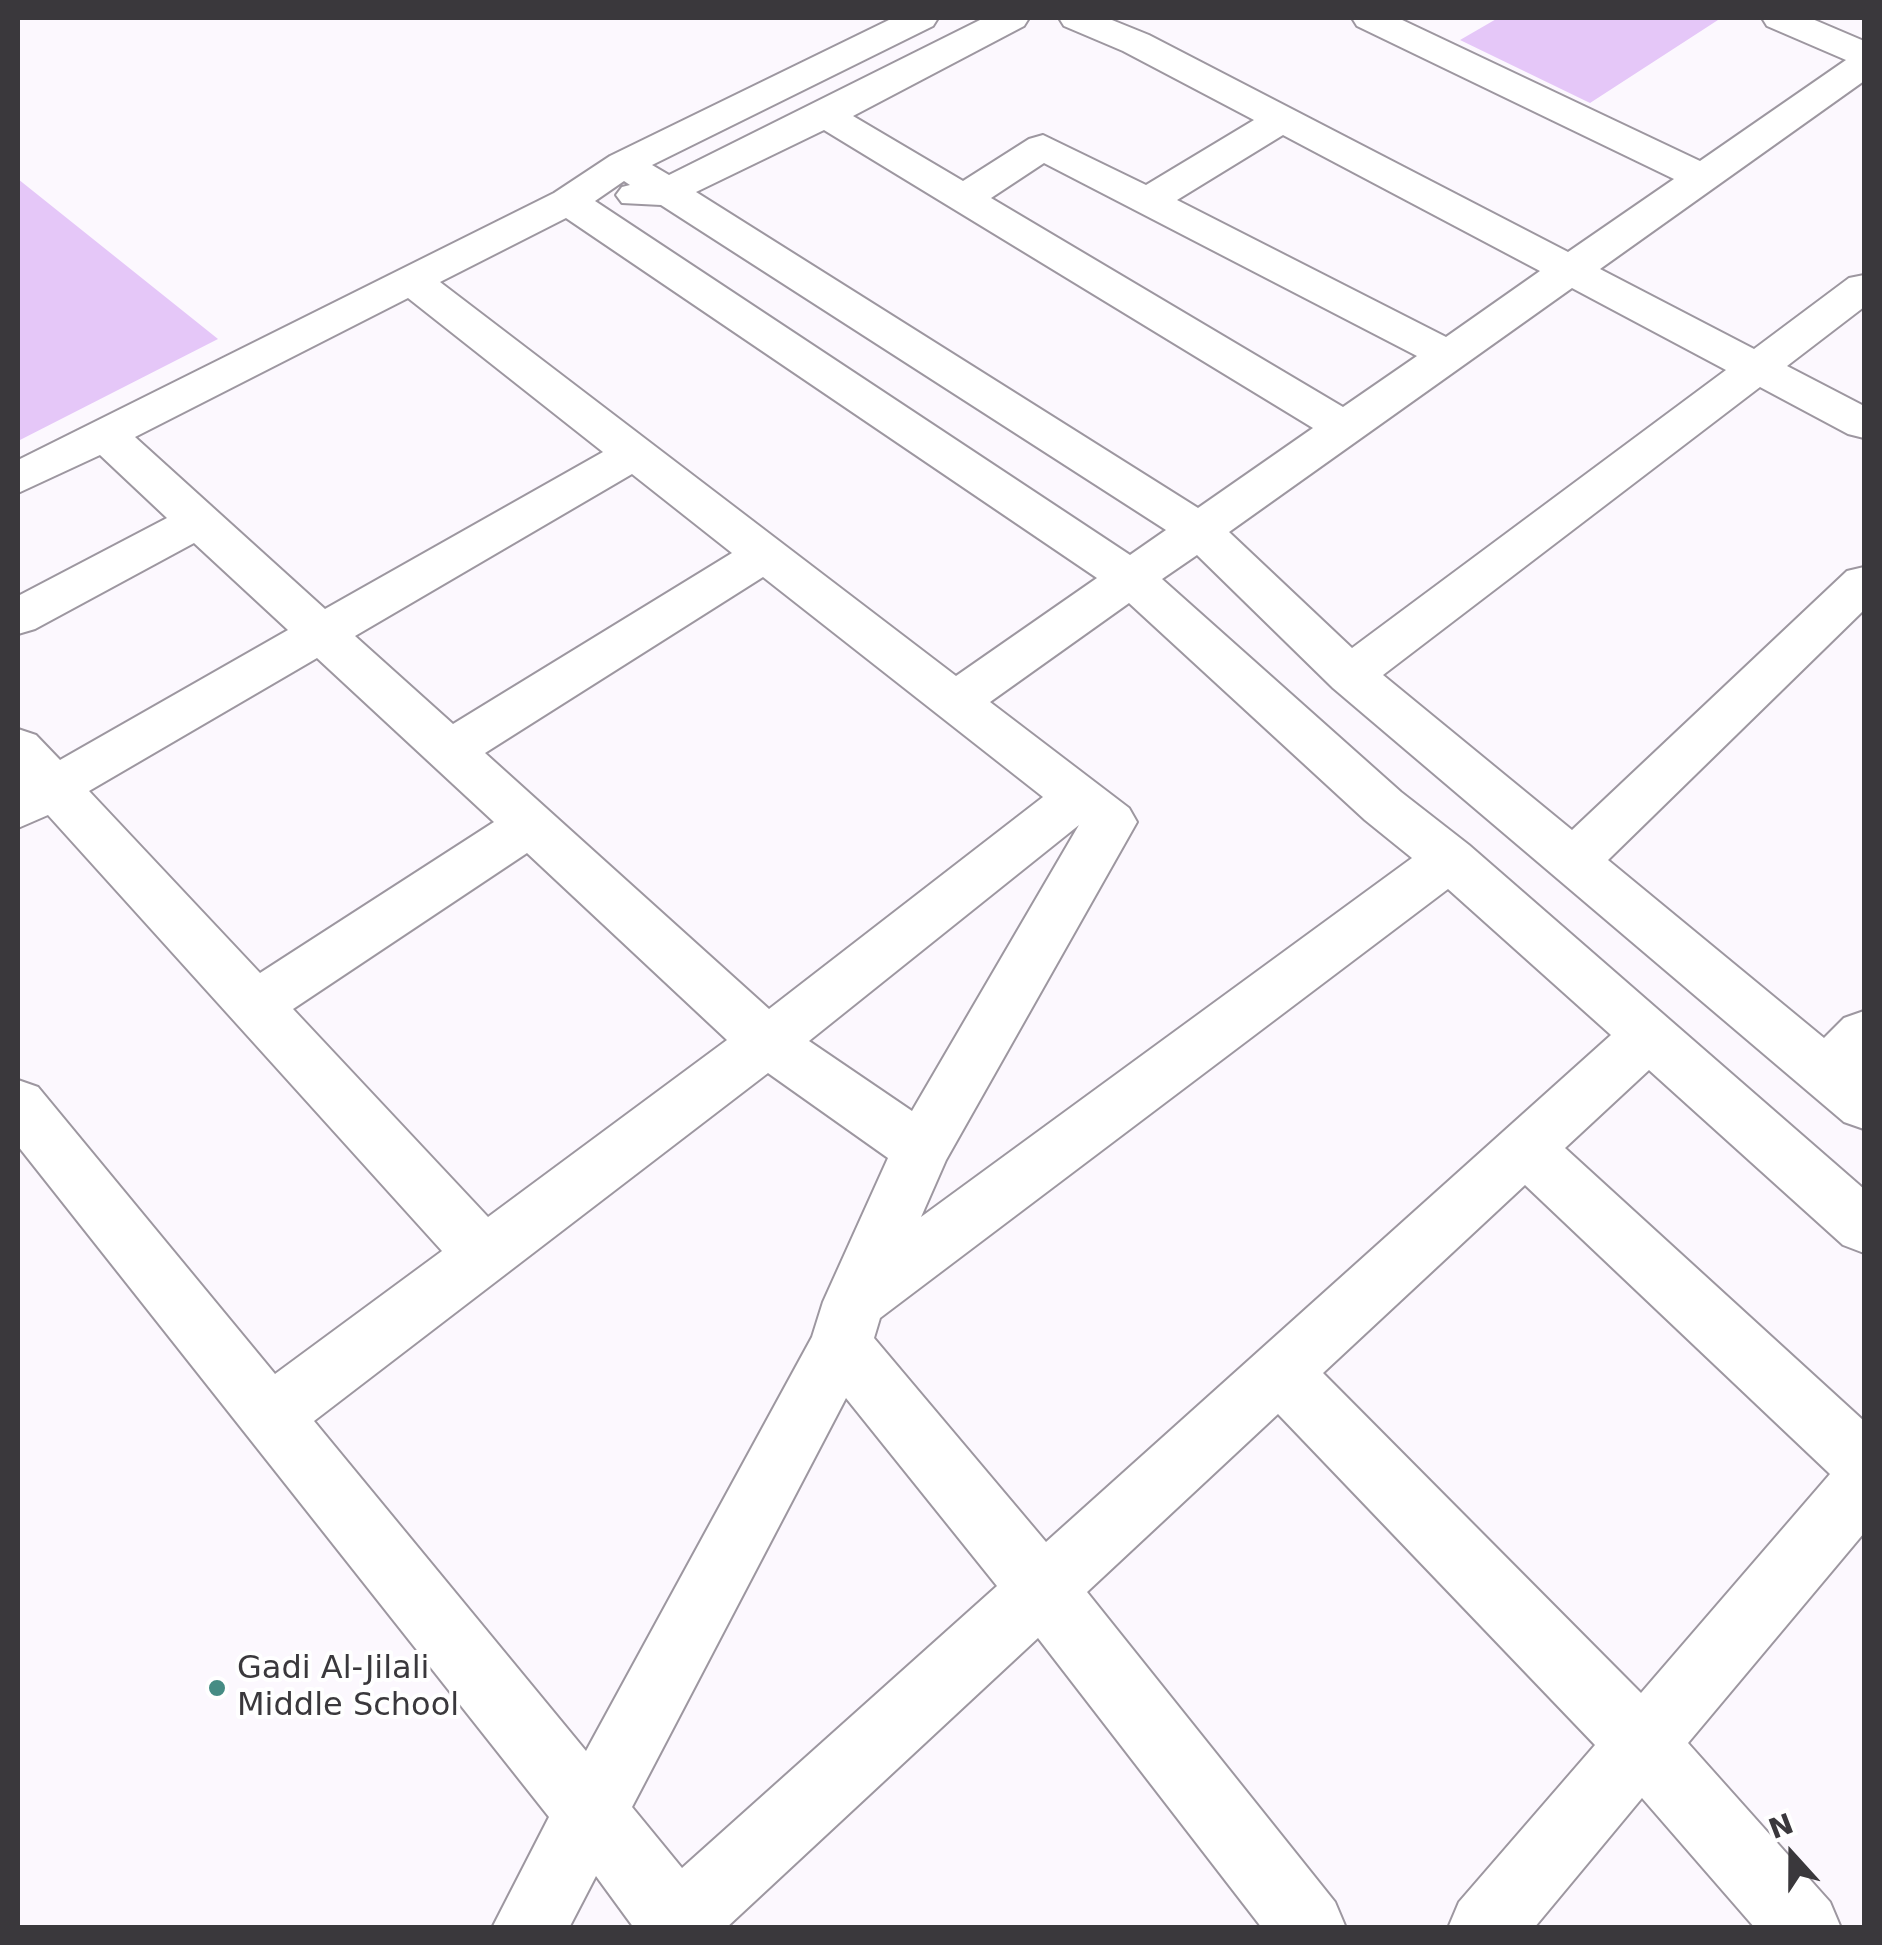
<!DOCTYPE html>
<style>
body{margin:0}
#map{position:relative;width:1882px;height:1945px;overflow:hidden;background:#fcf8fe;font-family:"DejaVu Sans",sans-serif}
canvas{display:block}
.frame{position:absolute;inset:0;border:20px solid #3a383c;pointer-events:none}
.north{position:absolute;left:1742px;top:1805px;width:100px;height:100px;-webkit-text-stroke:8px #fff;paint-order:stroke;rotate:339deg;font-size:28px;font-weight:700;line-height:40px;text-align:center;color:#3a383c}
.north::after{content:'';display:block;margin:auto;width:35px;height:45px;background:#3a383c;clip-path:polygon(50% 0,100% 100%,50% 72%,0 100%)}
</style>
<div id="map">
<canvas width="1882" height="1945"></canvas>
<div class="frame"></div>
<div class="north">N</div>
</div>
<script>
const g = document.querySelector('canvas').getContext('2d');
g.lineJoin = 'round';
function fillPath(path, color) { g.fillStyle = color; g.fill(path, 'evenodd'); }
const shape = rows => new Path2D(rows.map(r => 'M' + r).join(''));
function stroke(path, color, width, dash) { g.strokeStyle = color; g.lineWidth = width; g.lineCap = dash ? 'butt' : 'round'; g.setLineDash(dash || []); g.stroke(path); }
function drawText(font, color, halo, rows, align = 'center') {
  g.font = font + ' "DejaVu Sans",sans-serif'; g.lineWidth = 8; g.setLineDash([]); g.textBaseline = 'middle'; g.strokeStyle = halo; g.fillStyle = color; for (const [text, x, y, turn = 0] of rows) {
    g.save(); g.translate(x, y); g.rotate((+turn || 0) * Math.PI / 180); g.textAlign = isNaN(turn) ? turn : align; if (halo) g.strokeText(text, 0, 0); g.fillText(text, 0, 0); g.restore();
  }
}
const green = shape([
 [1498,18,1713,18,1718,20,1590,103,1460,40],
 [18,179,218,339,18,441]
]);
const street = shape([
 [893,18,938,18,933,26,652,165,669,175,984,18,1029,18,1024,26,853,116,963,181,1029,139,1043,135,1146,185,1254,120,1123,51,1064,26,1059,18,1107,18,1149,35,1568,252,1674,179,1357,26,1352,18,1398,18,1700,161,1846,60,1767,26,1762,18,1810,18,1864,41,1864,81,1600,269,1754,349,1849,278,1864,275,1864,307,1787,366,1864,406,1864,438,1848,434,1760,387,1383,675,1572,830,1847,571,1864,567,1864,610,1608,860,1824,1038,1844,1018,1864,1011,1864,1129,1844,1122,1333,688,1197,555,1162,579,1401,792,1469,845,1864,1189,1864,1253,1843,1245,1649,1070,1565,1148,1864,1421,1864,1533,1688,1743,1830,1902,1841,1928,1755,1928,1642,1798,1534,1928,1448,1928,1459,1902,1595,1745,1278,1414,1087,1592,1335,1902,1346,1928,1262,1928,1038,1638,726,1928,634,1928,596,1876,569,1928,492,1928,549,1817,18,1146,18,1080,38,1087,275,1374,442,1251,48,815,18,828,18,729,36,735,60,760,288,630,194,543,35,629,18,634,18,596,167,518,100,455,18,493,18,460,554,193,610,156,893,18],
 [824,130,1313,428,1198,508,696,192,824,130],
 [1283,135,1540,271,1446,337,1177,200,1283,135],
 [1044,163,1133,209,1417,356,1343,407,991,198,1044,163],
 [624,181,630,185,622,187,616,195,622,203,661,205,1166,530,1130,555,595,201,624,181],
 [566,218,1097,578,956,676,440,282,566,218],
 [1572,288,1726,370,1352,648,1229,532,1572,288],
 [408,298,603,452,325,609,135,437,408,298],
 [632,474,732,553,453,724,355,636,632,474],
 [763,577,1043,797,769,1009,485,753,763,577],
 [1129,603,1365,820,1412,858,921,1217,946,1160,1137,822,1129,808,990,702,1129,603],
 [317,658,494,822,260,973,89,791,317,658],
 [1079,825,912,1111,809,1041,1079,825],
 [527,853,727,1040,488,1217,293,1009,527,853],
 [1448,889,1611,1035,1046,1542,874,1338,880,1318,1448,889],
 [768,1073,888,1158,823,1302,812,1337,586,1751,314,1421,768,1073],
 [1525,1185,1830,1474,1641,1693,1323,1373,1525,1185],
 [846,1398,997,1586,682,1868,632,1807,846,1398]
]);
const markers = [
 [217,1688,10,"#468c84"]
];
const nearPoinames = [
 ["Gadi Al-Jilali",237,1670],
 ["Middle School",237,1707]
];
fillPath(green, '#e5c7f8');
stroke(street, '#9d97a0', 4);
fillPath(street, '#fff');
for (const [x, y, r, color] of markers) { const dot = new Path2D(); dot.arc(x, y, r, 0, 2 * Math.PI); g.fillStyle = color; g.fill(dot); stroke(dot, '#fff', 4); }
drawText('32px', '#3a383c', '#fff', nearPoinames, 'left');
</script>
